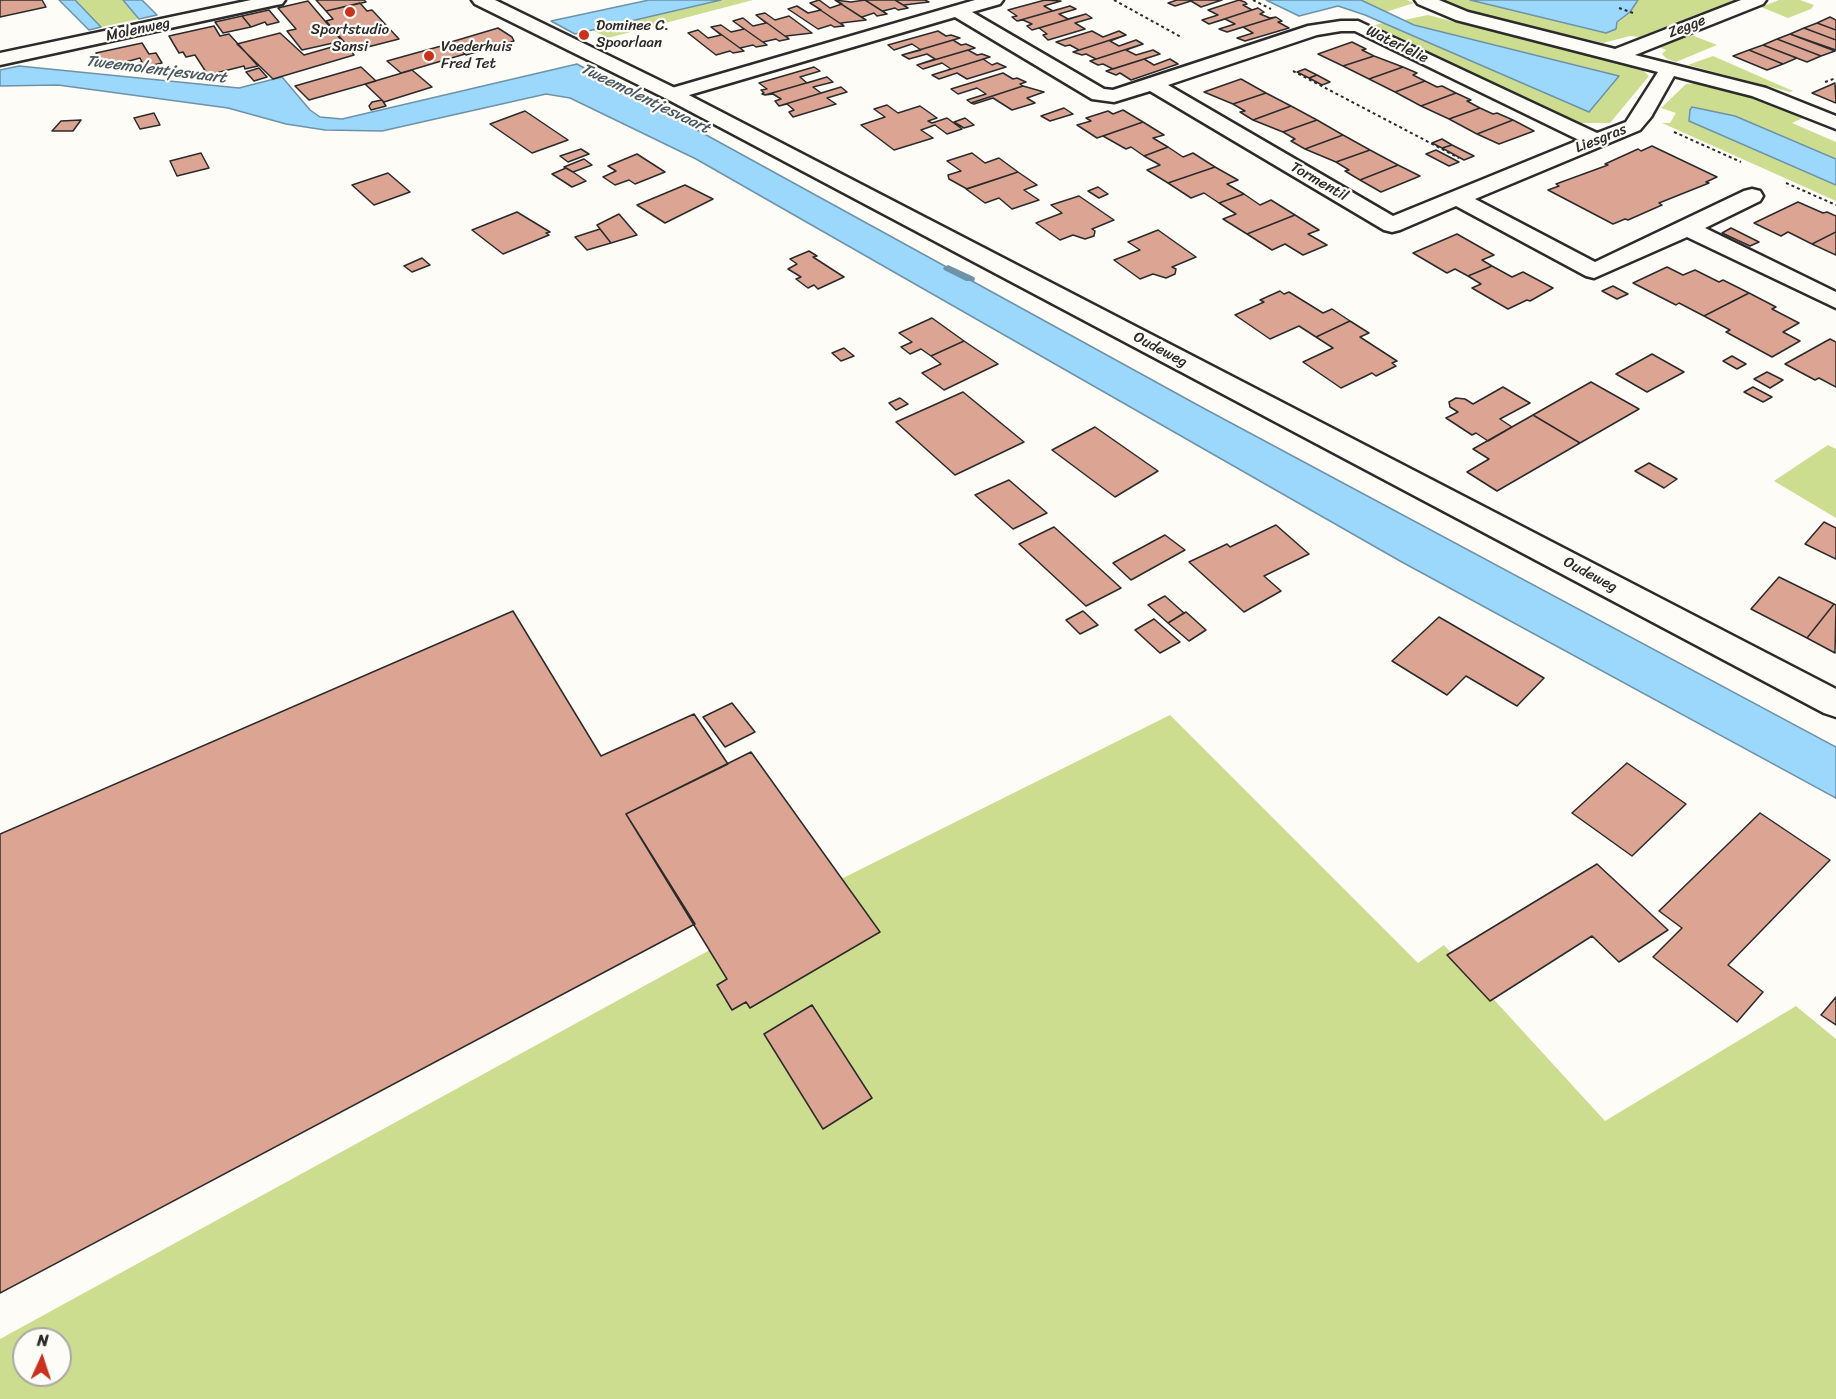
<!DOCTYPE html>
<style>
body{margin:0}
#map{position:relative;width:1836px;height:1399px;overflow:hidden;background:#fdfcf7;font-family:Sriracha,sans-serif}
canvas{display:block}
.north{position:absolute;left:12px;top:1327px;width:60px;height:60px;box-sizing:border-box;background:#fdfcf7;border:2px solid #a9a8a5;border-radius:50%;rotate:3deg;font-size:16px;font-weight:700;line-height:24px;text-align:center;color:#2b2b2b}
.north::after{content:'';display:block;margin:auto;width:21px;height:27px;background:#c8321e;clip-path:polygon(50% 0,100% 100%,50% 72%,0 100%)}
</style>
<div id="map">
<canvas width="1836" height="1399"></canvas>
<div class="north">N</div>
</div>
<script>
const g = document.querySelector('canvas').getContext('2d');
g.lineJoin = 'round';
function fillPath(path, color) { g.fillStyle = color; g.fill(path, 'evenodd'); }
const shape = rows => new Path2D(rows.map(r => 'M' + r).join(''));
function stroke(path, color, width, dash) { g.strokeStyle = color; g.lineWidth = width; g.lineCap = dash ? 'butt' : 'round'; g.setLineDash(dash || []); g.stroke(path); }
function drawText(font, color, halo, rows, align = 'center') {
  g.font = font + ' Sriracha,sans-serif'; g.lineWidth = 4.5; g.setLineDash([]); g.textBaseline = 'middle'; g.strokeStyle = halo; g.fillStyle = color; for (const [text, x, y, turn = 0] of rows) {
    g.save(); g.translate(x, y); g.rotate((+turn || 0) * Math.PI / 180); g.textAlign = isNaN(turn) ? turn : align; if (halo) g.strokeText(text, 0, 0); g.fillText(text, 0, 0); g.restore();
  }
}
const green = shape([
 [75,0,123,0,139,19,101,27],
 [721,0,753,0,608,38,592,30],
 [1361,0,1407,0,1414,3,1386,12],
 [1444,0,1470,0,1605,33,1630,12,1638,0,1735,0,1639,37,1630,36,1603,43,1470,11],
 [1779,0,1800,0,1814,5,1811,9,1788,18,1761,7],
 [1428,15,1643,70,1649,76,1610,123,1580,123,1372,26,1383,23,1414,25,1404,20],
 [1689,34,1717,45,1676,62,1667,59,1662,54,1666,50,1657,46],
 [1713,56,1793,91,1790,92,1688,65],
 [1699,83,1763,100,1805,117,1792,123,1836,142,1836,159,1735,116,1689,121,1836,185,1836,201,1662,123,1670,123,1676,113,1661,108,1686,84],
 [1828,445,1836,449,1836,518,1774,481],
 [1170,715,1418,963,1444,945,1605,1121,1796,1006,1836,1039,1836,1399,0,1399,0,1339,821,889],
 [24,1339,60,1339,60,1375,24,1375]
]);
const water = shape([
 [59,0,75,0,101,27,89,30,59,0],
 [123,0,142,0,157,15,139,19,123,0],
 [649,0,721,0,575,34,551,21,649,0],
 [1266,0,1361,0,1414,25,1619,76,1589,112,1365,15,1338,6,1299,16,1266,0],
 [1470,0,1638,0,1630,12,1617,22,1616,29,1606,33,1470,0],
 [577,64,1205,409,1836,747,1836,798,1400,561,696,159,570,98,546,94,382,131,325,130,286,124,228,108,58,85,0,86,0,70,19,66,239,88,282,77,310,110,320,117,342,119,577,64],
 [1692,107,1735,116,1836,159,1836,185,1689,121,1690,110,1692,107]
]);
const stream = shape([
 [948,265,974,277,975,279,974,281,966,281,944,270,943,268,948,265]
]);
const building = shape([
 [0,0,42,0,46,7,0,17,0,0],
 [316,0,364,0,366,2,326,11,316,0],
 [819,0,830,8,842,4,835,0,866,20,841,23,844,26,810,3,819,0],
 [835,0,851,2,865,0,887,14,877,16,874,13,862,17,866,20,835,0],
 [865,0,895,0,908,8,898,10,895,8,883,11,887,14,865,0],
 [895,0,925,0,929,2,904,5,908,8,895,0],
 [1045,0,1061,1,1044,6,1053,11,1070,6,1017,21,1012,17,1017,16,1008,10,1045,0],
 [1177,0,1222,0,1201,7,1191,1,1175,6,1168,3,1177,0],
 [1239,0,1245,2,1247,4,1243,5,1252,10,1258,8,1209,24,1202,20,1218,15,1208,10,1239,0],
 [308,1,342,41,302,50,287,31,296,29,278,8,308,1],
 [360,3,367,11,372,10,399,39,352,51,326,21,333,19,326,11,360,3],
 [810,3,844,26,834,27,831,25,818,29,788,9,797,6,808,13,821,10,810,3],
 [1070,6,1076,9,1059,14,1068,19,1086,14,1032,30,1027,26,1032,24,1023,20,1017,21,1070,6],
 [1258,8,1264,12,1260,14,1270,18,1276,17,1227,32,1219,29,1235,24,1225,19,1209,24,1258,8],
 [269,10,279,22,267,25,265,22,251,27,242,16,269,10],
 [765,13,775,20,789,16,812,33,786,36,789,39,756,15,765,13],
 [1086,14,1092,18,1075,23,1085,29,1055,38,1048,40,1043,35,1047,34,1039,28,1086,14],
 [756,15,789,39,779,41,776,39,763,42,767,45,733,21,743,18,753,26,766,23,756,15],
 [242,16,251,27,223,33,215,22,242,16],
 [1276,17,1282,21,1278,22,1289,28,1245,41,1237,38,1253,33,1243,27,1227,32,1276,17],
 [1830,17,1836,20,1836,30,1817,23,1830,17],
 [733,21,767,45,756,47,753,45,740,48,744,51,711,27,721,25,731,32,744,29,733,21],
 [1817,23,1836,30,1836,40,1804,28,1817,23],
 [214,26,220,36,229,34,258,66,245,69,244,66,208,75,195,55,186,57,183,52,179,53,169,36,214,26],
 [711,27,744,51,733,53,730,51,716,55,688,33,698,30,708,38,721,35,711,27],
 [498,28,512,37,514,41,466,55,451,42,498,28],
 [1804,28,1836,40,1836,50,1790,34,1804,28],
 [938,31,946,36,951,35,960,38,902,55,921,50,912,44,894,50,888,45,938,31],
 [1092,31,1103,37,1119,31,1126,35,1073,52,1079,50,1070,45,1065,46,1056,42,1092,31],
 [280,33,304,55,346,43,354,55,273,79,237,44,280,33],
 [1790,34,1835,51,1821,56,1777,39,1790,34],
 [1126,35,1110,41,1119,46,1136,40,1143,44,1090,61,1096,59,1086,54,1082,55,1073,52,1126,35],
 [1777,39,1821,56,1807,62,1763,45,1777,39],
 [953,40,961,45,966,44,975,48,917,65,935,59,927,54,909,59,902,55,953,40],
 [1352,42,1366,49,1362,50,1374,56,1343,66,1318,54,1352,42],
 [142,43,149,54,156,53,162,63,140,68,138,63,142,62,140,58,104,68,96,53,142,43],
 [452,43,465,54,401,73,387,61,452,43],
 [1143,44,1126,50,1136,55,1153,50,1160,54,1113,69,1103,64,1098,65,1090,61,1143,44],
 [1763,45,1797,58,1783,64,1749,50,1763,45],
 [968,50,977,55,982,54,990,57,932,75,951,69,942,63,923,69,917,65,968,50],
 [1749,50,1783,64,1767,70,1733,56,1749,50],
 [1160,54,1144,59,1154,65,1170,59,1178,64,1131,80,1120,73,1116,75,1106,71,1160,54],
 [1374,56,1403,67,1369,79,1343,66,1374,56],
 [990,57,983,59,992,65,997,63,1006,67,967,79,957,73,939,79,932,75,990,57],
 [361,67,376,81,309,100,295,86,361,67],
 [814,67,820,71,800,77,807,83,827,77,765,95,762,94,764,93,761,90,767,89,759,83,814,67],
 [1403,67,1417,73,1413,75,1425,81,1395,92,1369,79,1403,67],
 [259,68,267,77,254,81,246,72,259,68],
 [1305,69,1317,75,1309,78,1297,72,1305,69],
 [412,70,432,87,384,102,365,84,412,70],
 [1003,73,1013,79,1017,78,1026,82,1020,84,1023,86,971,103,967,100,986,94,977,88,958,94,951,89,1003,73],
 [1317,75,1330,82,1322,85,1309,78,1317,75],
 [827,77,833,82,813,87,821,93,841,87,779,106,775,101,781,99,773,94,765,95,827,77],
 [1241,79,1266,93,1233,104,1204,92,1241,79],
 [1425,81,1437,87,1442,86,1456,93,1421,106,1395,92,1425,81],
 [1835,83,1836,103,1812,93,1835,83],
 [1023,86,1044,92,1027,98,1035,103,1012,110,993,98,974,104,971,103,1023,86],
 [841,87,847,92,827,98,836,104,793,117,789,112,794,110,787,104,779,106,841,87],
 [1266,93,1291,106,1253,120,1240,112,1245,111,1233,104,1266,93],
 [1456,93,1471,100,1467,101,1480,108,1449,119,1421,106,1456,93],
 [382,100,386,106,371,110,369,106,372,102,382,100],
 [887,105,898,113,920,106,937,118,928,121,932,123,947,118,962,129,947,134,935,125,921,130,933,138,894,150,861,125,885,117,874,109,887,105],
 [1291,106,1317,120,1283,132,1253,120,1291,106],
 [1064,108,1073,114,1050,121,1041,116,1064,108],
 [1480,108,1493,114,1497,113,1513,120,1477,134,1449,119,1480,108],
 [1123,110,1143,122,1097,138,1077,125,1091,121,1086,118,1108,111,1113,114,1123,110],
 [525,111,568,140,532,153,490,124,525,111],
 [154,113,160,125,140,129,134,118,154,113],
 [965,118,974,125,964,128,954,122,965,118],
 [81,120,73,131,52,131,61,121,81,120],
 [1317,120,1343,135,1305,149,1291,141,1295,139,1283,132,1317,120],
 [1513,120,1534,131,1499,144,1477,134,1513,120],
 [1143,122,1164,135,1153,138,1168,147,1144,156,1131,147,1126,149,1103,136,1143,122],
 [1343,135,1370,150,1336,162,1305,149,1343,135],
 [1442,139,1452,145,1442,148,1432,143,1442,139],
 [1452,145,1474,156,1464,160,1442,148,1452,145],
 [1652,146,1717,177,1706,182,1709,183,1659,203,1662,205,1628,220,1625,219,1613,224,1548,190,1559,186,1556,184,1608,165,1605,164,1638,149,1641,151,1652,146],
 [1168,147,1183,157,1193,153,1215,167,1168,183,1147,170,1160,165,1144,156,1168,147],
 [581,149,589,154,568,162,560,156,581,149],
 [1370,150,1398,165,1360,180,1345,171,1349,170,1336,162,1370,150],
 [1436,150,1459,162,1449,166,1426,154,1436,150],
 [201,153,209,168,177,176,170,161,201,153],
 [972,153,985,163,999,158,1018,172,967,189,949,179,948,175,961,171,947,161,972,153],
 [637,154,665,172,635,184,629,180,615,185,603,177,616,171,608,166,637,154],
 [584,159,592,165,573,172,564,167,584,159],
 [1398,165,1420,176,1381,192,1360,180,1398,165],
 [1215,167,1238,180,1227,184,1244,194,1219,203,1204,193,1191,198,1168,183,1215,167],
 [566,168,573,172,586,181,572,187,552,174,566,168],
 [1018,172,1037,185,1024,190,1039,200,1012,209,999,198,985,203,966,189,1018,172],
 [388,173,410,192,374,205,352,185,388,173],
 [685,185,713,199,665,223,637,205,685,185],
 [1098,187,1108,194,1099,198,1088,191,1098,187],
 [1244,194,1260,205,1271,200,1295,215,1247,234,1223,219,1236,214,1219,203,1244,194],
 [1079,196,1114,220,1092,229,1095,231,1094,236,1085,239,1073,235,1060,240,1036,223,1062,213,1051,205,1079,196],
 [1798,202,1823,213,1827,212,1836,216,1836,232,1812,244,1788,232,1781,236,1754,223,1798,202],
 [517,212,550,232,546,233,549,235,503,254,472,230,517,212],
 [619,214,637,235,611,243,597,225,619,214],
 [1295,215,1319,230,1308,234,1327,245,1303,255,1285,244,1272,250,1247,234,1295,215],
 [1731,228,1759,242,1750,246,1722,233,1731,228],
 [600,229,611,243,587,250,575,237,600,229],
 [1158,230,1196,257,1172,267,1176,269,1175,274,1166,278,1153,274,1140,279,1114,260,1140,250,1128,242,1158,230],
 [1836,232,1836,255,1812,244,1836,232],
 [1457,234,1494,255,1482,260,1492,266,1468,276,1455,269,1447,273,1413,253,1457,234],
 [809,251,817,256,813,257,844,277,818,289,814,285,808,288,796,279,801,277,788,269,797,264,790,259,809,251],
 [422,258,430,265,412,272,404,266,422,258],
 [1492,266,1512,277,1523,272,1553,288,1530,301,1527,300,1508,309,1472,288,1481,284,1468,276,1492,266],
 [1667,267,1683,275,1695,270,1719,282,1723,280,1749,293,1704,316,1679,303,1676,305,1633,283,1667,267],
 [1613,286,1628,294,1617,299,1602,291,1613,286],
 [1280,291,1284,294,1289,292,1323,313,1332,309,1350,321,1316,337,1299,326,1270,339,1235,315,1264,302,1260,300,1280,291],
 [1749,293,1776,307,1772,309,1799,323,1783,332,1800,341,1772,357,1726,332,1730,330,1704,316,1749,293],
 [932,318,964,341,931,356,921,349,910,354,901,347,912,342,899,333,932,318],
 [1350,321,1369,333,1360,337,1397,361,1392,363,1396,366,1376,376,1372,373,1341,388,1303,362,1333,348,1316,337,1350,321],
 [1830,339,1836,342,1836,387,1819,378,1815,380,1785,364,1830,339],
 [964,341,998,364,944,390,922,373,941,364,931,356,964,341],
 [844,348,854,356,841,361,832,353,844,348],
 [1652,354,1684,372,1647,392,1616,374,1652,354],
 [1732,356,1746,364,1737,369,1723,361,1732,356],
 [1767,372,1783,380,1770,388,1754,379,1767,372],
 [1591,382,1639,409,1580,443,1533,415,1591,382],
 [1503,387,1530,403,1500,419,1512,427,1488,441,1476,433,1472,435,1446,418,1458,412,1450,407,1449,402,1456,398,1465,399,1473,404,1503,387],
 [1753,387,1772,397,1763,402,1744,392,1753,387],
 [963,392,1024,442,955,475,896,422,963,392],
 [900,398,908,404,896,410,889,403,900,398],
 [1533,415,1580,443,1497,491,1467,472,1489,459,1473,449,1533,415],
 [1095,427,1158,471,1115,497,1052,450,1095,427],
 [1649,463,1677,479,1664,488,1635,471,1649,463],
 [1009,480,1047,513,1013,529,975,495,1009,480],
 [1824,522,1836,528,1836,559,1805,544,1824,522],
 [1276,525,1309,554,1264,576,1281,591,1244,612,1189,562,1227,544,1230,547,1276,525],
 [1054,527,1121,588,1086,606,1019,544,1054,527],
 [1165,535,1185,550,1131,580,1113,563,1165,535],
 [1779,577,1834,604,1807,638,1751,609,1779,577],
 [1165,596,1184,613,1168,623,1148,605,1165,596],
 [1834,604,1836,605,1835,653,1807,638,1834,604],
 [513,611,601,756,694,714,728,764,626,814,695,924,0,1293,0,834,513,611],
 [1083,611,1098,625,1080,634,1066,620,1083,611],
 [1186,612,1206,630,1189,641,1168,623,1186,612],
 [1439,617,1544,678,1517,706,1466,676,1447,695,1392,661,1439,617],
 [1154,619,1180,642,1160,653,1135,630,1154,619],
 [732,703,755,732,725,747,703,717,732,703],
 [751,752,880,932,750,1008,746,1002,732,1010,717,985,727,979,626,814,751,752],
 [1627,763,1686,804,1632,856,1572,813,1627,763],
 [1760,813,1830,860,1728,965,1763,992,1737,1022,1653,957,1682,928,1659,911,1760,813],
 [1597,864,1668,930,1619,962,1592,936,1490,1001,1447,955,1597,864],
 [1836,997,1836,1025,1821,1015,1836,997],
 [812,1005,872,1098,823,1129,764,1034,812,1005]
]);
const path = shape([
 [1114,0,1181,37],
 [1253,0,1271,9],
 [1619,8,1633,13],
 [1293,71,1459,158],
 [1825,82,1836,78],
 [1674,132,1741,162],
 [1786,183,1836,205]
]);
const minor = shape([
 [251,0,285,0,282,4,276,5,0,65,0,53,251,0],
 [975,0,1003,0,1000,4,972,12,1104,89,1113,90,1308,26,1341,21,1358,21,1597,133,1626,122,1658,72,1456,20,1418,4,1415,0,1439,0,1468,12,1615,49,1741,0,1766,0,1763,4,1635,55,1766,88,1836,116,1836,129,1752,96,1674,76,1651,117,1640,130,1475,199,1595,262,1744,191,1752,189,1760,191,1763,196,1760,201,1705,228,1836,292,1836,308,1687,237,1594,278,1586,276,1456,206,1400,230,1392,232,1384,230,1150,91,1114,102,1092,99,955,17,679,98,665,98,662,94,665,90,975,0],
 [1341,31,1355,31,1579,140,1393,216,1168,85,1317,35,1341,31]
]);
const tertiary = shape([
 [472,0,495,0,679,90,1836,689,1836,717,1824,713,665,98,475,4,472,0]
]);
const markers = [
 [350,12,6,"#c8321e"],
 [584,35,6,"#c8321e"],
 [429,56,6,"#c8321e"]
];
const farPoinames = [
 ["Dominee C.",596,26],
 ["Spoorlaan",596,43],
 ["Sportstudio",350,30,"center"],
 ["Sansi",350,47,"center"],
 ["Voederhuis",441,47],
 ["Fred Tet",441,64]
];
const farStreetnames = [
 ["Zegge",1687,27,-21],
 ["Molenweg",138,30,-12],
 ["Waterlelie",1397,45,26],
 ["Liesgras",1601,139,-22],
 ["Tormentil",1319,182,30],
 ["Oudeweg",1160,350,28],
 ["Oudeweg",1590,575,28]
];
const farWaternames = [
 ["Tweemolentjesvaart",156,70,7],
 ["Tweemolentjesvaart",645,99,26]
];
fillPath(green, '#cddd90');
fillPath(water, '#9bd8fc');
stroke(water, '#6e93a8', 1.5);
fillPath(stream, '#6e93a8');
fillPath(building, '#dca593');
stroke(building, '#2b2b2b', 1.5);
stroke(minor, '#2b2b2b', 5);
stroke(tertiary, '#2b2b2b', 5);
stroke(path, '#2b2b2b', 2, [3, 3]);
fillPath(minor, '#fdfcf7');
fillPath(tertiary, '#fdfcf7');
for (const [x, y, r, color] of markers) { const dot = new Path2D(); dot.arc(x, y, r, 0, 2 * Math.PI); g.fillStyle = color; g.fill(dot); stroke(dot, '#fdfcf7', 2); }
drawText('15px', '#2b2b2b', '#fdfcf7', farPoinames, 'left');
drawText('15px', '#2b2b2b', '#fdfcf7', farStreetnames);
drawText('italic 16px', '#47565f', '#fdfcf7', farWaternames);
</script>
